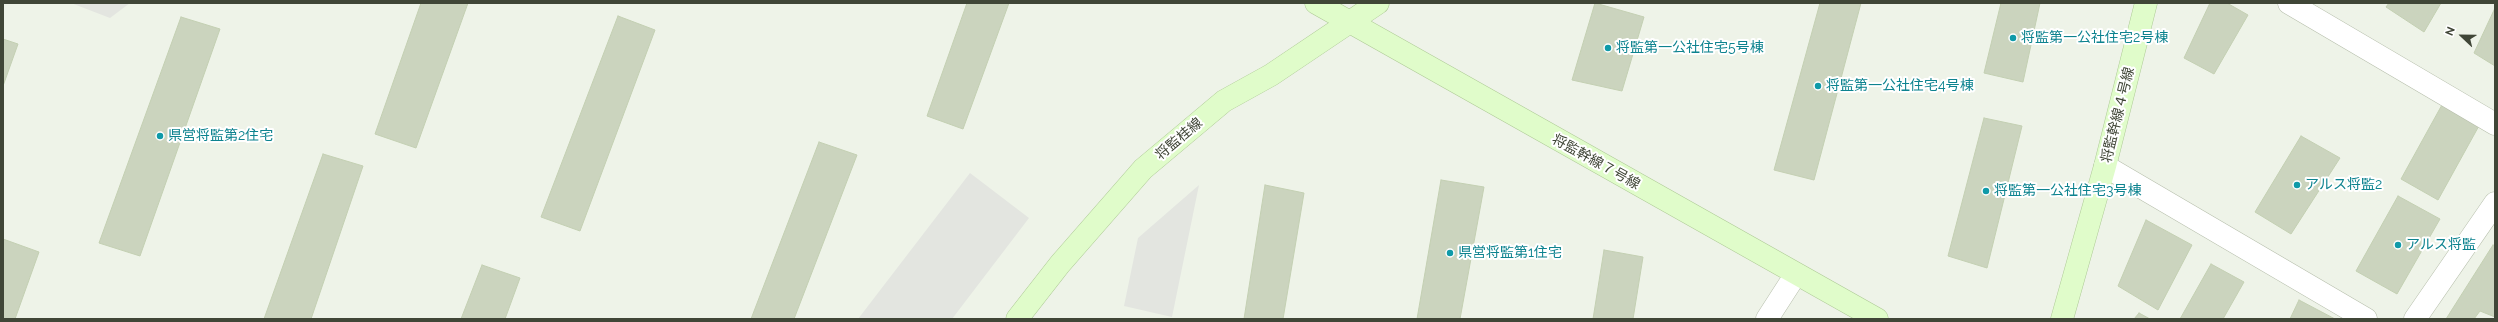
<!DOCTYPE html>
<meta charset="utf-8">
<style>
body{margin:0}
#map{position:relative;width:2498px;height:322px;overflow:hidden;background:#eef3e8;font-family:Raleway,sans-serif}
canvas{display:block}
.frame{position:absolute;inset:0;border:4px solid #404637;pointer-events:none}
.north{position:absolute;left:2442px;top:16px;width:40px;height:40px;-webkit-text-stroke:3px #fff;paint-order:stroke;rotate:292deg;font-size:11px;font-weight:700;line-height:16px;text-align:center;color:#404637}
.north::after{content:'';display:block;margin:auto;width:14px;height:18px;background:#404637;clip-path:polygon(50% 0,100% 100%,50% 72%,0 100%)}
</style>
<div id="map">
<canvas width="2498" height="322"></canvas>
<div class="frame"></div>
<div class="north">N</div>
</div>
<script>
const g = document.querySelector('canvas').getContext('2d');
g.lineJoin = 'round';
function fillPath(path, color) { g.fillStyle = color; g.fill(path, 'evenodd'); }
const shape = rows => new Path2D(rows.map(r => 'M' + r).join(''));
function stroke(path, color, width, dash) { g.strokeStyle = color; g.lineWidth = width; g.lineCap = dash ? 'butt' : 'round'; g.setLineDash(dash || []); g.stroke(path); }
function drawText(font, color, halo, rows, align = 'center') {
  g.font = font + ' Raleway,"Noto Sans JP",sans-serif'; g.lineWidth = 4; g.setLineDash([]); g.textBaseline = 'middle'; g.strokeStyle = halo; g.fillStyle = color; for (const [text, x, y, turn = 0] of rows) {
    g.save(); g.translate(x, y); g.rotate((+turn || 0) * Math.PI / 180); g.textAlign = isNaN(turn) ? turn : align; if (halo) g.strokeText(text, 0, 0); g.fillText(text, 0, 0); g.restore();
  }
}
const parking = shape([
 [71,3,130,3,110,18],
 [970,173,1029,218,952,319,858,319],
 [1199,185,1172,317,1124,306,1138,238]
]);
const building = shape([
 [421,3,468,3,416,148,375,134,421,3],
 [967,3,1009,3,963,129,927,116,967,3],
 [1595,3,1644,17,1622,91,1572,80,1595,3],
 [1820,3,1861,3,1814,180,1774,170,1820,3],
 [2001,3,2040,3,2023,82,1984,73,2001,3],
 [2210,3,2227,3,2248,15,2214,74,2184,58,2210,3],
 [2389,3,2441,3,2424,32,2386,7,2389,3],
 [2495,8,2495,66,2474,53,2495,8],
 [618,16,655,30,580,231,541,217,618,16],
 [181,17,220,29,140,256,99,243,181,17],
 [3,39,18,44,3,86,3,39],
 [2443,103,2480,124,2438,200,2401,179,2443,103],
 [1984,118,2022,126,1987,268,1948,256,1984,118],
 [2301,136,2340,158,2291,234,2255,212,2301,136],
 [819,142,857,155,794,319,751,319,819,142],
 [323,154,363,166,311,319,264,319,323,154],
 [1441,180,1484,187,1460,319,1417,319,1441,180],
 [1265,185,1304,193,1283,319,1244,319,1265,185],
 [2398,196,2440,219,2397,294,2356,271,2398,196],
 [2146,220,2192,245,2158,310,2118,286,2146,220],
 [3,239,39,252,15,319,3,319,3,239],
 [2493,245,2495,246,2495,317,2480,311,2474,319,2446,319,2493,245],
 [1604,250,1643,257,1633,319,1593,319,1604,250],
 [2211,264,2244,282,2223,319,2180,319,2211,264],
 [482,265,520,278,505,319,461,319,482,265],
 [2299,300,2335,319,2290,319,2299,300],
 [2139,313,2150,319,2134,319,2139,313]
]);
const street = shape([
 [2289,3,2495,124],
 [2105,166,2366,319],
 [1767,319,1796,274],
 [2415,319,2495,203]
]);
const secondary = shape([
 [1316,3,1877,319],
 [1017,319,1060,264,1143,169,1224,101,1271,75,1378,3],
 [2062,319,2105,166,2146,3]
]);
const markers = [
 [2013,38,4,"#0f9aa8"],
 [1608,48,4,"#0f9aa8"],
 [1818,86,4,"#0f9aa8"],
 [160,136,4,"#0f9aa8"],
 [2297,185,4,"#0f9aa8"],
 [1986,191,4,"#0f9aa8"],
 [2398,245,4,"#0f9aa8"],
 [1450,253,4,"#0f9aa8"]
];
const cultureNames = [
 ["将監第一公社住宅2号棟",2021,38],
 ["将監第一公社住宅5号棟",1616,48],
 ["将監第一公社住宅4号棟",1826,86],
 ["県営将監第2住宅",168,136],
 ["アルス将監2",2305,185],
 ["将監第一公社住宅3号棟",1994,191],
 ["アルス将監",2406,245],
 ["県営将監第1住宅",1458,253]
];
const streetNames = [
 ["将監幹線４号線",2118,115,-76],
 ["将監桂線",1179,139,-40],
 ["将監幹線７号線",1596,162,29]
];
fillPath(parking, '#e3e5e0');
fillPath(building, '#cbd4be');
stroke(building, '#c3cfb2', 1);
stroke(street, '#b6beab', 23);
stroke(secondary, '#acc894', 23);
stroke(street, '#fff', 22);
stroke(secondary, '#e0fcca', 22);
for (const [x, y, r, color] of markers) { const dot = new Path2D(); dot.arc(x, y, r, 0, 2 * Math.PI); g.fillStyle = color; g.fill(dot); stroke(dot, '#fff', 1.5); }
drawText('14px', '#0d838f', '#fff', cultureNames, 'left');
drawText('14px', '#404637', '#fff', streetNames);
</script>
